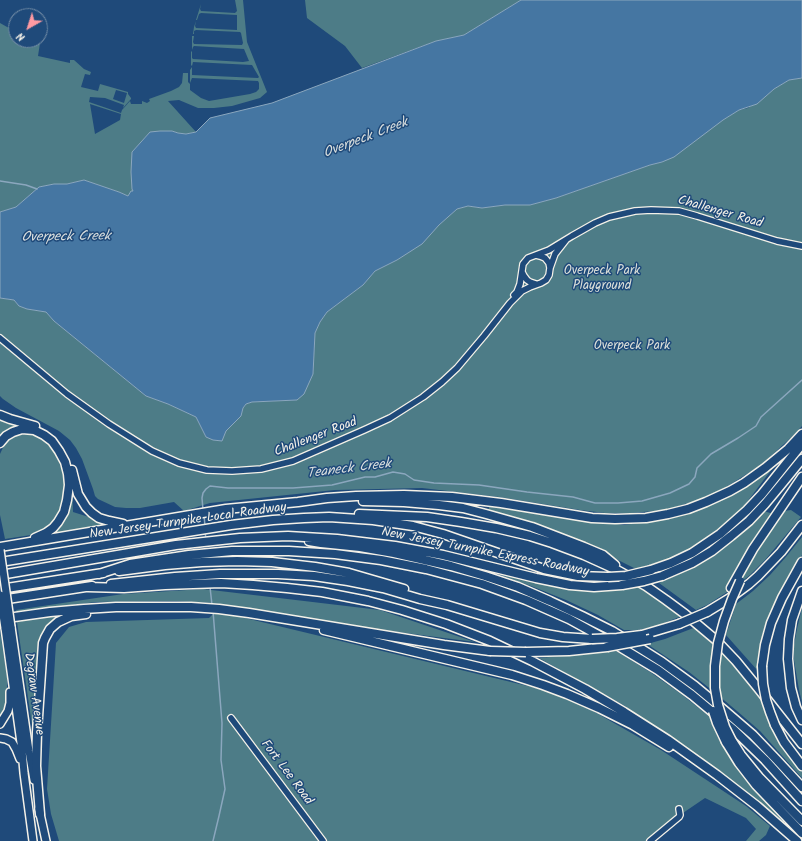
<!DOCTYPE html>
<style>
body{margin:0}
#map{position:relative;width:802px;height:841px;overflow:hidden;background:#1f4a7a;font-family:Kalam,sans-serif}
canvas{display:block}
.north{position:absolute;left:8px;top:8px;width:40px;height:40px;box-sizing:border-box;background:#1f4a7a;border:1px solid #748da6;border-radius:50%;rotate:219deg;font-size:11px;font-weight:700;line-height:16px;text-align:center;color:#f4f1e8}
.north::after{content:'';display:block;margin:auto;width:14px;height:18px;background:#ff9aa2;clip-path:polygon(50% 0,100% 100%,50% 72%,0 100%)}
</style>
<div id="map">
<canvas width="802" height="841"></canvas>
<div class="north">N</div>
</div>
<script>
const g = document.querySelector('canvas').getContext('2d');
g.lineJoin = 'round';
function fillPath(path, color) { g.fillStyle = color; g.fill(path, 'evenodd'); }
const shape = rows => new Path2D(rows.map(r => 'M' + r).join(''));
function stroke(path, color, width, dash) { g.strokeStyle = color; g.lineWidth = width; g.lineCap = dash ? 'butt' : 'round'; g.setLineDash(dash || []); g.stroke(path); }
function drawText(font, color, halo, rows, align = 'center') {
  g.font = font + ' Kalam,sans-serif'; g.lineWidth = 3; g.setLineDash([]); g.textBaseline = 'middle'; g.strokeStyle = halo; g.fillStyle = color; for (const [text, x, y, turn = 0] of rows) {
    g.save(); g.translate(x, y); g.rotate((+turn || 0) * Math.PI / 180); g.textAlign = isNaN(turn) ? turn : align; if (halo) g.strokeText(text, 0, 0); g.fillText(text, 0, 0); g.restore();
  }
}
const green = shape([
 [235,0,243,0,247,42,267,92,260,98,232,106,214,108,198,108,179,100,168,101,196,132,186,134,178,133,172,131,150,132,132,152,133,191,128,196,119,192,84,180,67,184,54,184,39,187,16,207,0,212,0,23,16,32,16,40,33,40,40,43,38,56,70,63,70,60,74,60,84,69,91,72,90,75,85,74,81,87,98,91,100,84,128,92,128,94,131,98,131,99,123,108,124,105,105,98,90,97,89,102,121,113,122,110,130,101,131,104,142,104,142,101,147,103,150,101,149,99,171,91,179,87,182,83,183,73,188,73,188,82,190,84,190,90,201,98,209,101,250,94,256,92,259,89,259,83,258,81,192,78,190,83,190,70,192,67,192,75,258,78,259,77,252,65,193,62,192,66,191,65,191,51,192,52,192,58,193,59,243,62,249,61,244,49,194,46,193,47,192,50,192,36,194,36,193,42,194,44,242,45,243,43,241,33,240,32,196,30,194,31,194,34,193,34,194,27,196,21,195,26,196,28,237,30,237,15,201,13,199,14,197,20,196,20,201,4,200,9,201,11,235,13,237,11],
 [116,90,127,93,124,103,113,99],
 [90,104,121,114,120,120,95,134],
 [305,0,521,0,464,35,436,41,362,68,345,46,307,18],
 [802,78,802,426,795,434,761,465,723,489,701,499,666,510,631,513,605,513,580,510,499,497,422,488,335,490,210,503,184,511,174,502,140,508,126,508,115,507,98,499,95,496,93,489,82,459,76,448,70,440,59,431,16,408,3,399,0,396,0,298,14,300,19,306,27,309,46,312,54,321,146,396,168,404,196,417,206,437,226,431,241,416,243,408,246,404,252,402,297,400,313,374,315,333,320,322,327,312,363,285,375,271,397,260,457,209,468,206,482,208,505,205,530,205,556,198,650,165,662,162,723,120,739,110,748,108,774,89,789,80],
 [0,417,26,426,0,438],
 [31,434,44,439,56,454,64,474,64,497,56,518,46,530,31,535,5,539,0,515,0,454,6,441,18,435],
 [778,461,741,510,716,532,703,542,672,558,636,569,598,550,488,511,490,504,624,525,682,516,724,498],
 [72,482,73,512,111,524,50,534,61,524],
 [791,510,801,517,765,560,750,575,735,587,707,605,696,610,659,583,675,576,706,559,734,539,764,511,770,513],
 [802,537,802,555,781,591,767,621,763,632,759,656,758,671,726,635,736,604,753,591,770,575,785,558],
 [481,568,605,590,641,587,682,616,656,626,638,630,624,630,598,615,566,600,531,586],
 [203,589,380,610,475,642,382,630,214,603,176,601,96,602,17,612,16,610,123,594],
 [802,608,802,702,799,690,794,660,794,645,797,629],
 [216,611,565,695,661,750,746,806,770,826,766,835,759,841,746,841,756,829,746,818,705,798,680,815,649,841,59,841,51,814,47,789,56,643,69,627,86,622,209,618],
 [63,613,50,624,39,640,33,732,17,622],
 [696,627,732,662,761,696,766,714,770,722,790,756,802,772,802,778,760,731,737,711,713,691,689,672,647,644,665,639],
 [0,631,7,677,7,702,3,713,0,717],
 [616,651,650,672,681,694,710,717,718,738,732,760,753,788,764,800,795,831,793,833,693,753,625,706,539,658]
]);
const water = shape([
 [521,0,802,0,802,78,789,80,774,89,757,104,739,110,723,120,674,157,662,162,650,165,556,198,530,205,505,205,482,208,468,206,457,209,439,225,422,244,397,260,375,271,363,285,327,312,320,322,315,333,313,374,304,394,297,400,252,402,246,404,243,408,241,416,226,431,222,441,213,440,206,437,196,417,168,404,146,396,54,321,46,312,27,309,19,306,14,300,0,298,0,212,16,207,39,187,54,184,67,184,84,180,119,192,128,196,131,191,133,191,132,189,131,172,132,152,150,132,160,131,172,131,178,133,186,134,196,132,210,118,272,103,436,41,464,35,521,0]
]);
const stream = shape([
 [0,181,26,185,37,189],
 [203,510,202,498,203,493,206,489,210,486,228,488,293,488,332,485,365,477,375,477,393,472,405,474,414,480,434,483,479,485,527,492,573,497,595,503,618,503,642,501,670,493,689,484,695,477,697,468,711,454,738,438,756,426,761,417,802,380],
 [204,515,205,526],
 [205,531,206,540],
 [210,587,212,605],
 [213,841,219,816,225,789,221,760,222,723,213,611]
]);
const minor = shape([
 [536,255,540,256,545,258,549,263,550,268],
 [522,272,524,276,527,280,530,282,536,284],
 [514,295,517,292,520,284,523,264,528,258,549,250,572,236,595,223,609,217,635,211,651,210,679,211,697,216,777,241,802,246],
 [0,338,67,394,109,424,152,451,179,463,207,470,232,471,261,469,293,461,364,430,390,418,423,397,442,382,457,368,484,336,510,303,522,291,530,287,541,283,546,280,549,275,550,268,555,254,566,240],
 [231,718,323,841],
 [650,841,679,817,680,815,679,809]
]);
const major = shape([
 [11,627,29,751,34,780],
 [5,628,22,750,24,773,33,841],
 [0,724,8,711,10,703,10,692],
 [0,738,6,739,12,742,16,749,20,759],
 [39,809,46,841]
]);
const highway = shape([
 [0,415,10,419,35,426],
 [0,443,6,436,13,432,22,429,34,430,44,435,52,441,59,451,65,462,68,474,69,485,67,500,64,512,58,522,53,528,46,533,35,538],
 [72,470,78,494,86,507,92,513,99,518,109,521,123,524],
 [363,501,404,502,439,505,463,508,486,514,532,527,584,547,603,555,615,565],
 [359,514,427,517,461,522,496,528,530,536,552,543,584,555,617,570,646,586,666,600,685,614,716,640,736,661,758,688,802,744],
 [309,541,321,543,360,547,394,553,451,566,485,576,518,587,550,601,582,616,612,631,643,650,662,662,695,686,724,710,753,735,777,760,802,787],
 [0,547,226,509,298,502,327,498,356,496,404,495,452,497,501,503,592,518,615,519,646,518,668,514,688,509,706,502,730,491,744,483,765,468,788,449,802,434],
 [0,562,231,525,273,520,304,518,329,517,373,520,413,526,443,534,544,569,578,576,608,577],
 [651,570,671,563,692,553,720,534,747,510,762,494,802,444],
 [119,571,165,565,202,562,237,561,272,562,315,567,349,573,404,589],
 [99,574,130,564,189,555,232,551,289,551,335,554,381,560,426,569,482,584,526,600,569,619,620,647,658,670,692,695,734,730,765,760,802,801],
 [0,575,176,545,240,538,288,536,337,539,395,546,443,555,536,578,570,585,594,587,622,585],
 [662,576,692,563,712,551,731,536,749,521,765,504,780,486,802,459],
 [111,584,175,577,220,574,278,574,314,576,348,581,383,588,420,599,447,605,540,633,563,637,592,639],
 [88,587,124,588,165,585,221,583,253,585,287,588,322,592,368,601,402,610,446,624,490,641,532,661,585,689,624,712,668,740,717,775,757,806,797,841],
 [731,588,753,549,802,477],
 [0,589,103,573],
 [802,591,792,620,789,639,788,659,791,688,796,707,802,720],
 [1,600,92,586],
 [707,612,730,598,749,584,758,576,781,552,802,525],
 [0,619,50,612,84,609,116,607,191,607,219,609,249,613,444,645,490,651],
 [324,630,512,675,543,685,567,694,599,708,633,725,669,747],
 [642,635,679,624],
 [526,652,569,651,607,647],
 [762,666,765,645,771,623,782,598,802,562],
 [775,725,784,742,802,766],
 [732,741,741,755,759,777,802,821],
 [726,742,739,763,756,785,802,833],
 [40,814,36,766,37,732,43,643,45,638,50,629,58,622,71,616,86,614]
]);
const majorBridge = shape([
 [0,550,11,627],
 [0,595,5,628]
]);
const highwayBridge = shape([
 [608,577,626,576,651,570],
 [622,585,644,581,662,576],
 [679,624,707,612],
 [592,639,617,638,642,635],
 [607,647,650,639],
 [490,651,526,652],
 [762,666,763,684,766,700,770,712,775,725],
 [713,711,717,723,726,742],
 [732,741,725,727,718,705,715,688,715,666,718,643,724,621,732,599,740,581]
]);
const streetNames = [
 ["Challenger Road",720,213,16],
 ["Challenger Road",316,438,-21],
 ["New Jersey Turnpike Local Roadway",188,522,-8],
 ["New Jersey Turnpike Express Roadway",485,553,11],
 ["Degraw Avenue",33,694,82],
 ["Fort Lee Road",286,773,53]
];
const parkNames = [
 ["Overpeck Park",602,272],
 ["Playground",602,287],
 ["Overpeck Park",632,347]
];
const waterNames = [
 ["Overpeck Creek",366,139,-21],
 ["Overpeck Creek",66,238,-1],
 ["Teaneck Creek",349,470,-7]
];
fillPath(green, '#4d7c87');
fillPath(water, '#4576a2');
stroke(water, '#8ba7be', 1);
stroke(stream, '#8ba7be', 1.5);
stroke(minor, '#f4f1e8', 8);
stroke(major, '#f4f1e8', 10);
stroke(highway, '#f4f1e8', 11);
stroke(minor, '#1f4a7a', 5.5);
stroke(major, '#1f4a7a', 7);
stroke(highway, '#1f4a7a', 8);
stroke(majorBridge, '#f4f1e8', 10, []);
stroke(highwayBridge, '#f4f1e8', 11, []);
stroke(majorBridge, '#1f4a7a', 7);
stroke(highwayBridge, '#1f4a7a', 8);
drawText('13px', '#f4f1e8', '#1f4a7a', streetNames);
drawText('13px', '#dbdfd9', '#1f4a7a', parkNames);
drawText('italic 14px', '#dadfde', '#1f4a7a', waterNames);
</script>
